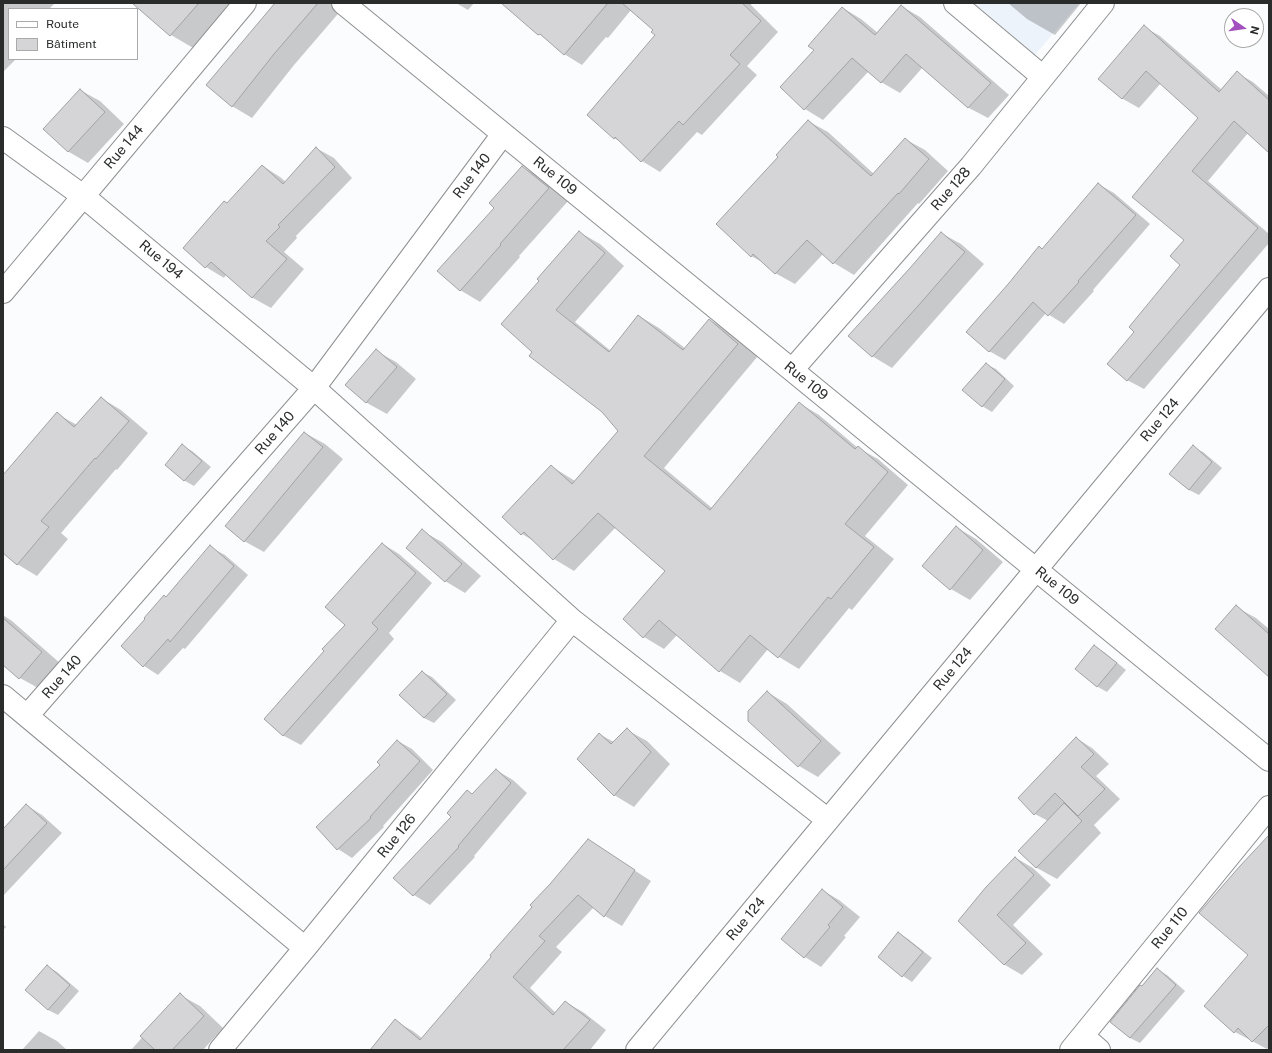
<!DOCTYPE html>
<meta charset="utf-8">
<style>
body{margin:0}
#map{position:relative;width:1272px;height:1053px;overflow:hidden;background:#fafcfd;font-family:"Public Sans",sans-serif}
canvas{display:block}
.frame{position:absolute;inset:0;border:4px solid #2a2b2b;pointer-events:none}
.legend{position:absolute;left:8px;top:8px;width:130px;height:52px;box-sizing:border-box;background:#fff;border:1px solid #aaa;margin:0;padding:5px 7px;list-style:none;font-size:12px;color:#2a2b2b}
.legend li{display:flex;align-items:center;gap:8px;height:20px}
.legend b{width:20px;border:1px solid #aaa}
.north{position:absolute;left:1224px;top:8px;width:40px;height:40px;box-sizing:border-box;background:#fff;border:1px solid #aaa;border-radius:50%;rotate:103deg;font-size:11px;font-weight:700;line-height:16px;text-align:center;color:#2a2b2b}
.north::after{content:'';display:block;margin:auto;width:14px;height:18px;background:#a34fbe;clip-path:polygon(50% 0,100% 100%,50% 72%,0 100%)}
</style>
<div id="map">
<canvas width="1272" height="1053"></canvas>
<div class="frame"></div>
<ul class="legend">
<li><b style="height:5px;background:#fff"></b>Route</li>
<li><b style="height:11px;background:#d5d5d7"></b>Bâtiment</li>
</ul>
<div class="north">N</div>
</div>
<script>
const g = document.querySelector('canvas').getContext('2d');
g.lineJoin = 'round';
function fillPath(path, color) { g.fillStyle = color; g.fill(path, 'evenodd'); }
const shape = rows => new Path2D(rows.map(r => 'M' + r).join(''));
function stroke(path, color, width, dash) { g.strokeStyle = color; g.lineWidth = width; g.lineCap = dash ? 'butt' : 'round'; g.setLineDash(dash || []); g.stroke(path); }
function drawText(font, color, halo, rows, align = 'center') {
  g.font = font + ' "Public Sans",sans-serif'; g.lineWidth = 3; g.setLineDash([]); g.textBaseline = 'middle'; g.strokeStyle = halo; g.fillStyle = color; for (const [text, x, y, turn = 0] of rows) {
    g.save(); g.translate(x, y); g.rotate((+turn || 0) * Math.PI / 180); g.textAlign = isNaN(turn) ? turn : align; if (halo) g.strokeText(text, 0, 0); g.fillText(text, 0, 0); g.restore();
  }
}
const built = shape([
 [974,3,1079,3,1035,55]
]);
const shadow = shape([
 [3,3,55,3,49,9,9,9,9,59,16,59,3,72],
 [134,3,243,3,200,52,171,35],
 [277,3,337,3,343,8,294,65,252,118,232,106],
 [456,3,474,3,468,10],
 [518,3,752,3,751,5,778,32,747,66,757,75,702,135,697,132,660,172,642,161,622,143,614,138,656,35,655,30,631,10,608,38,606,37,582,65,564,54,548,40,539,34],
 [1008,3,1081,3,1055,35,1027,19],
 [901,6,920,17,1009,95,988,118,969,108,923,67,900,93,881,82,869,71,823,120,805,109,815,50,843,8,861,19,878,33],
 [1144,27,1160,36,1222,90,1237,73,1253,82,1269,96,1269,152,1248,133,1208,181,1269,234,1269,243,1144,389,1127,380,1136,332,1182,265,1185,240,1133,197,1200,118,1161,83,1139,108,1123,99,1100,79],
 [80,90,100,101,124,124,88,163,69,152,44,129],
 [808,121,828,132,874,174,905,139,925,150,948,171,919,204,918,203,854,275,834,263,823,254,795,284,775,273,766,264,751,256],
 [316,148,334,158,352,178,296,236,297,238,284,252,304,269,271,308,253,298,226,275,224,278,206,267,184,248,228,204,263,166,280,177,286,182],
 [522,167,542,178,569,200,519,256,520,257,480,302,460,290,496,208],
 [1098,184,1114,193,1150,224,1093,290,1094,291,1064,324,1046,313,1005,360,989,351,1039,247,1043,249],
 [579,232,600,244,624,266,575,322,611,351,639,316,659,328,686,349,710,320,730,332,758,356,664,468,712,508,799,403,819,415,858,448,878,459,908,485,865,536,894,559,852,610,849,608,799,669,779,657,768,649,740,683,720,671,677,635,664,649,644,637,624,619,666,572,616,527,574,571,554,559,537,543,522,534,551,466,575,481,619,431,602,411,534,352,540,280],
 [941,233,961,244,984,264,892,368,872,356,910,269],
 [376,351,396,362,416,379,387,414,367,403,347,385],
 [986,364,996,369,1014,386,992,412,982,406],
 [101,398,121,410,148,433,117,470,116,469,61,533,68,539,37,576,17,564,3,552,3,477,57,414,77,425],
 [305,433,325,444,343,459,264,552,244,541],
 [182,446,192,451,211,467,194,486,185,481,166,465],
 [1193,447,1203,452,1222,468,1199,495,1189,490,1171,474],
 [956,527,976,539,1003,562,970,600,951,589],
 [422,531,442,542,481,576,465,593,445,581],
 [383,544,399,554,432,583,389,633,394,639,301,745,284,736,266,719,325,651,346,625],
 [210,547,225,555,248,575,185,649,183,648,158,675,144,666,122,646,167,598],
 [1236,607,1256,618,1269,629,1269,675],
 [3,615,12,621,61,664,40,689,20,678,3,663],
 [1094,647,1104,652,1126,670,1107,692,1098,687,1076,669],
 [422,672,432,677,456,700,434,723,424,718],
 [767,692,787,704,841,753,818,777,799,766],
 [627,730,647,741,670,764,634,807,614,795,599,734,614,742],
 [1076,738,1092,748,1109,764,1096,776,1120,799,1094,825,1101,833,1057,879,1037,868,1020,851,1048,821,1035,814],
 [398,741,412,749,433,770,383,826,384,827,352,858,338,849,381,765],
 [496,770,513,780,527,793,474,856,475,857,430,905,414,895,395,878],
 [26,805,42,815,62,833,3,896,3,830],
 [1269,837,1269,1047,1267,1049,1235,1032,1205,1006,1250,955],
 [589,841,651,881,622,926,605,916,594,907,556,947,562,952,530,988,556,1013,565,1002,583,1012,606,1030,590,1050,381,1050,395,1021,413,1031,423,1039],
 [1016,858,1033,868,1051,885,1013,925,1043,954,1022,975,1005,965,960,921],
 [822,890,839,900,860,917,844,936,846,937,821,967,805,957],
 [3,924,6,927,3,930],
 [898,933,908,939,932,958,912,982,903,976,879,957],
 [47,966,57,972,79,991,58,1015,48,1010],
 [1157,969,1167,975,1185,991,1140,1043,1130,1038,1112,1021],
 [180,995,200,1006,223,1028,203,1050,131,1050],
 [39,1031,57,1041,67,1050,22,1050]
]);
const building = shape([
 [132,3,199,3,170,36,132,3],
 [275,3,318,3,274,54,232,107,206,85,275,3],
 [501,3,608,3,564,55,540,34,538,35,501,3],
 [622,3,742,3,761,21,730,55,740,64,683,125,679,121,641,162,615,137,614,139,587,115,655,35,651,32,653,30,622,3],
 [901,5,991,83,968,108,906,54,881,83,852,58,804,110,780,87,814,50,808,46,842,7,875,35,901,5],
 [1144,25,1219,92,1237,71,1269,100,1269,153,1234,121,1192,171,1258,228,1127,381,1107,364,1134,332,1129,327,1180,265,1170,256,1184,240,1132,197,1198,118,1146,71,1122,99,1098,79,1144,25],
 [80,89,105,112,68,152,43,129,80,89],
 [808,120,871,176,905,138,929,159,899,194,898,193,833,264,807,240,775,274,753,254,751,257,716,224,778,157,776,155,808,120],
 [316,147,335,167,278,225,280,227,266,241,287,259,252,298,211,262,205,268,183,248,224,201,227,203,262,165,283,184,316,147],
 [522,166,549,188,500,244,501,245,460,291,437,271,494,208,489,203,522,166],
 [1098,183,1136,215,1078,281,1079,282,1048,316,1033,302,989,352,966,332,1009,283,1039,246,1042,249,1098,183],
 [579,231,605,253,556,310,609,352,638,315,683,350,709,319,738,344,644,456,710,510,799,402,855,449,858,446,888,472,845,524,874,547,831,599,828,597,778,658,750,635,719,672,659,620,643,638,623,619,665,571,598,513,553,560,524,532,521,535,502,517,551,465,572,484,618,431,602,412,529,356,532,352,501,324,539,281,537,279,579,231],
 [941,232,965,252,918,306,872,357,848,336,910,268,941,232],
 [376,349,397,367,366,403,345,385,376,349],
 [986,363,1005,379,982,407,962,390,986,363],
 [101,397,129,421,96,459,95,458,41,521,49,527,17,565,3,553,3,475,57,412,74,427,101,397],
 [304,432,323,447,244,542,225,526,304,432],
 [182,444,202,461,184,481,165,465,182,444],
 [1193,445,1212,462,1189,490,1169,474,1193,445],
 [956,526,983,550,950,590,922,566,956,526],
 [422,529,462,564,445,582,406,548,422,529],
 [382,543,416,573,372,623,378,629,283,736,264,719,324,651,322,649,345,625,325,607,382,543],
 [210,545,234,566,170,642,168,639,143,667,121,646,145,619,144,618,164,595,166,597,210,545],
 [1236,605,1269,634,1269,677,1215,629,1236,605],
 [3,618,42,652,19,679,3,665,3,618],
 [1094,645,1117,663,1097,687,1075,669,1094,645],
 [422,671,447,694,424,718,399,695,422,671],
 [767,691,821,741,798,767,748,721,748,711,767,691],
 [627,728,651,752,614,796,577,759,599,733,611,744,627,728],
 [1076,737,1094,754,1081,767,1105,789,1078,816,1055,793,1034,815,1018,798,1076,737],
 [397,740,420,761,370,817,371,818,337,850,316,827,380,765,377,762,397,740],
 [496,769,511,783,458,846,459,847,413,896,393,878,451,817,447,813,467,790,472,794,496,769],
 [1064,803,1082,821,1036,868,1018,851,1064,803],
 [26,804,47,823,3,870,3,829,26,804],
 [1269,835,1269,1025,1252,1042,1238,1028,1234,1033,1204,1006,1248,955,1199,913,1240,866,1269,835],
 [588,839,635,870,604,917,578,895,539,936,545,941,513,977,553,1015,565,1001,590,1020,563,1050,370,1050,395,1019,420,1040,491,957,490,955,532,907,530,905,550,884,588,839],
 [1015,857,1034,875,997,915,1026,943,1004,965,958,921,986,887,1015,857],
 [822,889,843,907,828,925,830,927,804,958,781,939,822,889],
 [898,932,923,952,902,977,878,957,898,932],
 [47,965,70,985,48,1010,25,990,47,965],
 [1157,968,1176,985,1130,1038,1110,1022,1140,985,1142,986,1157,968],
 [180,993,204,1016,172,1050,155,1050,140,1036,180,993]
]);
const street = shape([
 [343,3,1269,760],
 [955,3,1043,77],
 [3,138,83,196,314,388,572,620,828,820],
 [3,292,245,3],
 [792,370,971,166,1103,3],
 [3,696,305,948],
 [27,716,314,388,503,134],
 [1083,1036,1099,1050],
 [220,1050,305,948,572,620],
 [637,1050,1269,289],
 [1071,1050,1269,807]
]);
const streetNames = [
 ["Rue 144",124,147,-50],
 ["Rue 140",472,176,-53],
 ["Rue 109",555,176,39],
 ["Rue 128",951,189,-49],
 ["Rue 194",161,260,40],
 ["Rue 109",806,381,39],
 ["Rue 124",1160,420,-50],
 ["Rue 140",275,433,-49],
 ["Rue 109",1057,586,39],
 ["Rue 124",953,669,-50],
 ["Rue 140",62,677,-49],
 ["Rue 126",397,836,-51],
 ["Rue 124",746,919,-50],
 ["Rue 110",1170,928,-51]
];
fillPath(built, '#edf3fb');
fillPath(shadow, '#0003');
fillPath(building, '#d5d5d7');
stroke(building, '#a2a2a4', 1);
stroke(street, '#8e8f90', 24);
stroke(street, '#fff', 22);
drawText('14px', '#2a2b2b', '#fff', streetNames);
</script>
